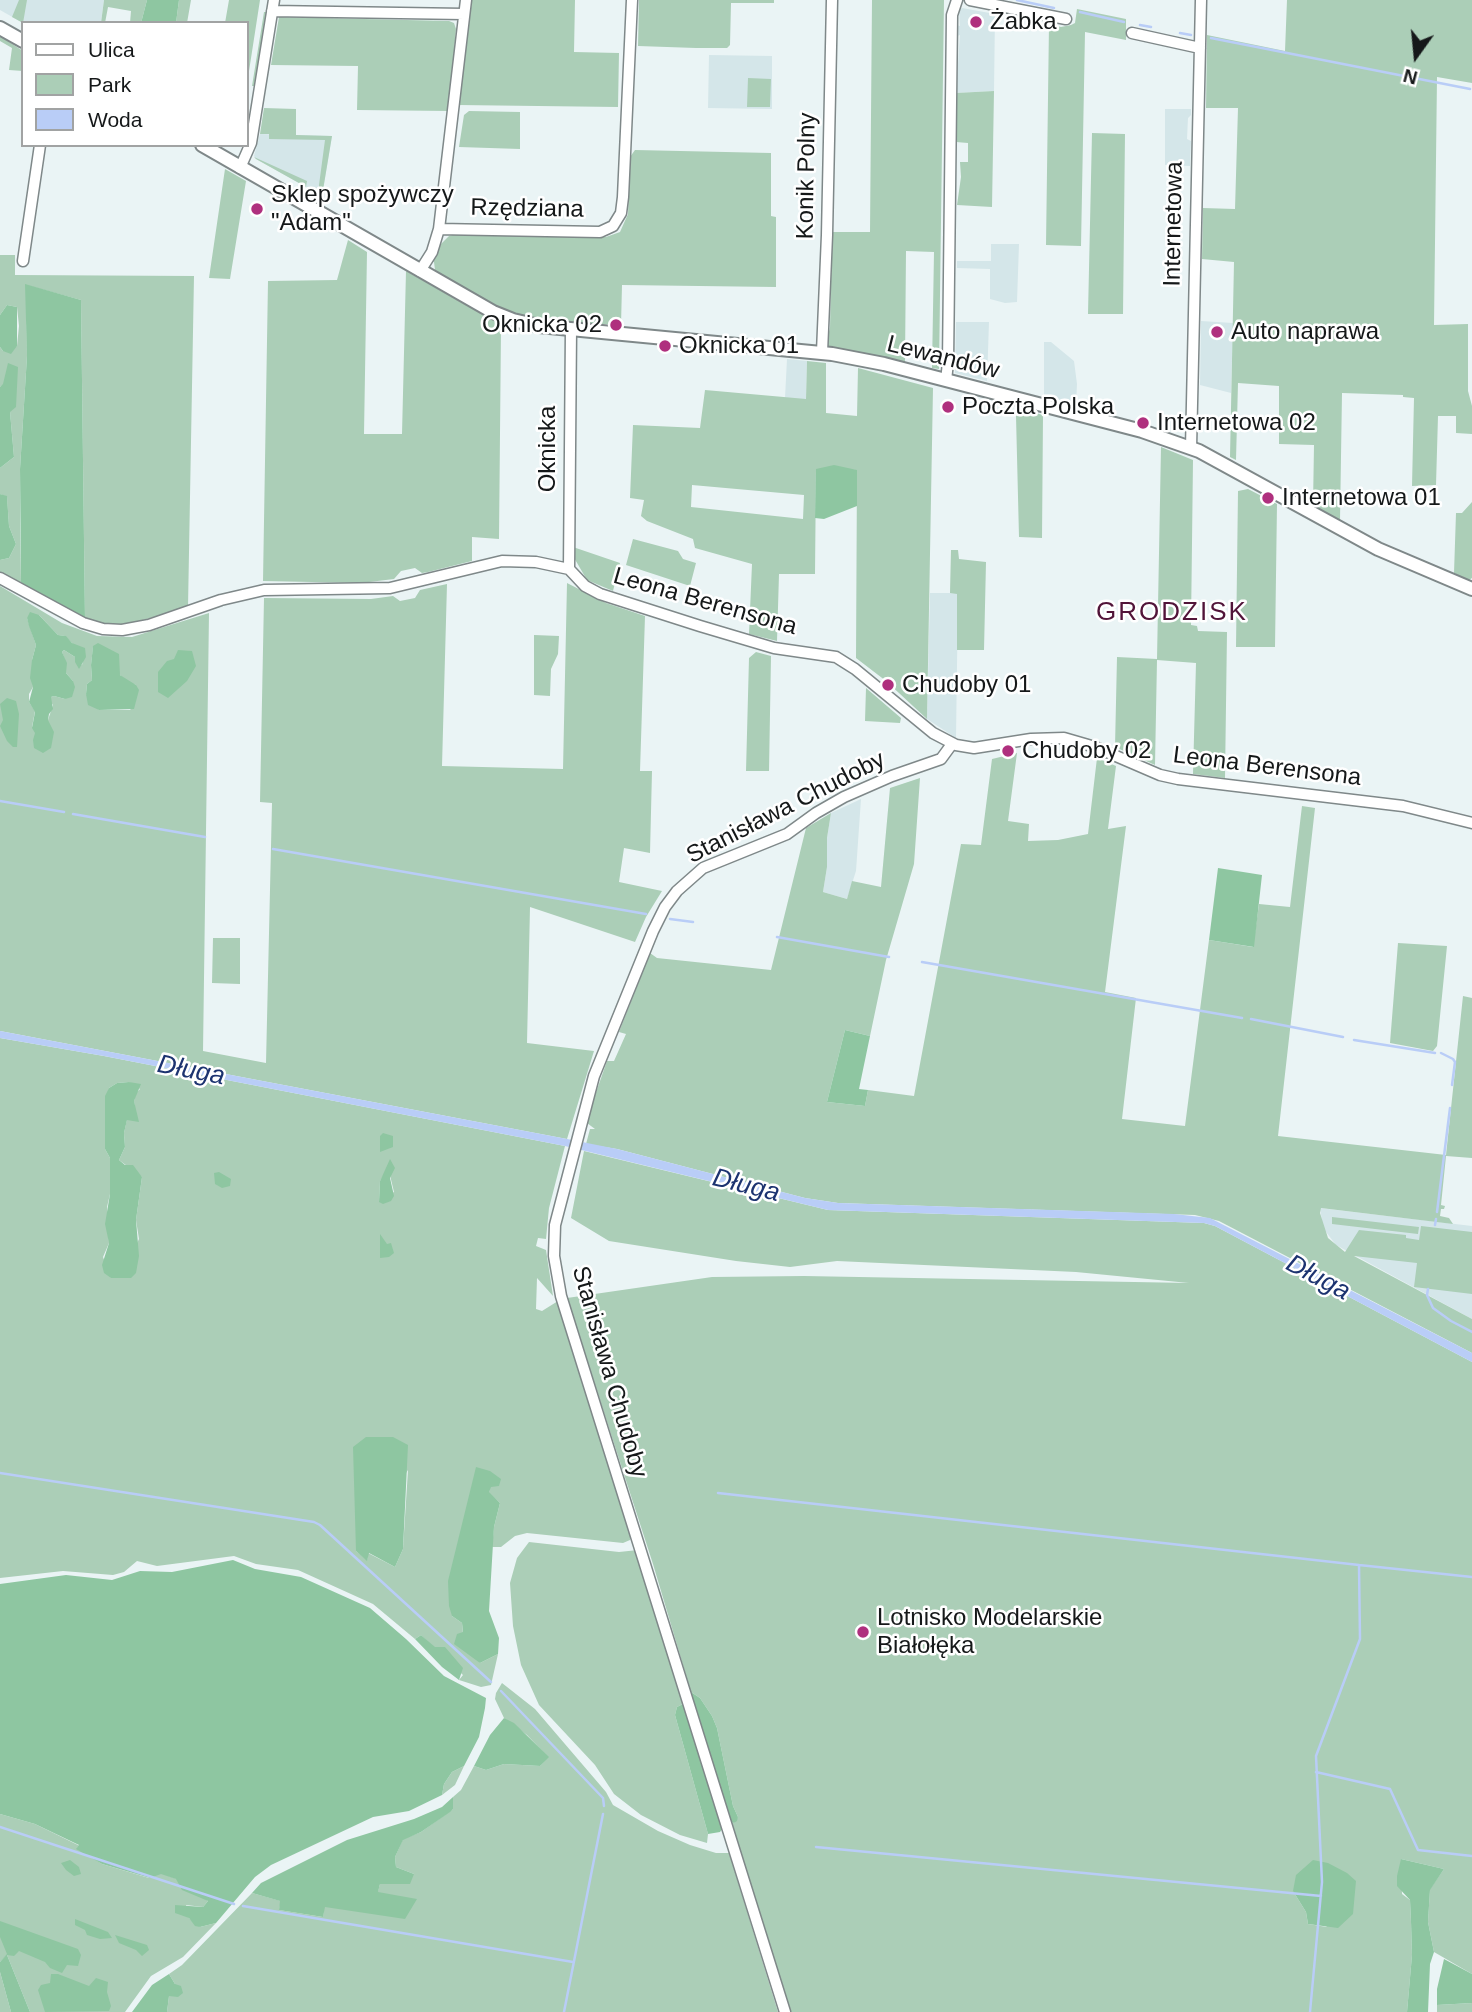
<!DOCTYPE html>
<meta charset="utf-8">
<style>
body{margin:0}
#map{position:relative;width:1472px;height:2012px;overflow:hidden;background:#eaf4f5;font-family:Helvetica,sans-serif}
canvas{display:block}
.legend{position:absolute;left:21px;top:21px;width:228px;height:126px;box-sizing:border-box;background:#fff;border:2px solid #a1a3a3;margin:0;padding:9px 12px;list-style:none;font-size:21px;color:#151819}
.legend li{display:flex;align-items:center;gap:14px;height:35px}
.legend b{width:35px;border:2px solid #a1a3a3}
.north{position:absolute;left:1381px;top:21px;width:70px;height:70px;-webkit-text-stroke:5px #fff;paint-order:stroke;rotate:195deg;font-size:19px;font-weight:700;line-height:28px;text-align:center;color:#151819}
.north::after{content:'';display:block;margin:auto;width:24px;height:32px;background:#151819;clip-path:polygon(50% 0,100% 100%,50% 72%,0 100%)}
</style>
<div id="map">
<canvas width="1472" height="2012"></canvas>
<ul class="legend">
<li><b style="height:9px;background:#fff"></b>Ulica</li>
<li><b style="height:19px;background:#abceb7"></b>Park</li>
<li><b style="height:19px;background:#b9cdf7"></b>Woda</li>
</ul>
<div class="north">N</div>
</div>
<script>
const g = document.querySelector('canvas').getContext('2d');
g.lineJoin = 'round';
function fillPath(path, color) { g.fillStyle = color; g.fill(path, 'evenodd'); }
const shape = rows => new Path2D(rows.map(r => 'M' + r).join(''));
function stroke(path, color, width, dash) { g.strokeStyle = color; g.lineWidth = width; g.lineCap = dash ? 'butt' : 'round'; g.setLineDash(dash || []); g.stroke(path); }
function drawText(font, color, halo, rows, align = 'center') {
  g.font = font + ' Helvetica,sans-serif'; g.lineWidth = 5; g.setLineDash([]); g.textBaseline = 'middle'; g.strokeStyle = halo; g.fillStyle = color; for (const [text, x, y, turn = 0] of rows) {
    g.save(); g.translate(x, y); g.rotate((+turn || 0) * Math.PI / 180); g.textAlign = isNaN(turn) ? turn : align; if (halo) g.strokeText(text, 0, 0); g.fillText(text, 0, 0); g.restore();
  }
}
const built = shape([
 [0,0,104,0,101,23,23,23,0,10],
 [962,8,995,14,994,91,956,93,960,35,957,36,957,25,960,26,959,9],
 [709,55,772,56,772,109,708,108],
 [1165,109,1191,109,1191,115,1188,118,1187,139,1191,141,1190,166,1165,165],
 [260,134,332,136,322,196,256,159,254,156],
 [991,244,1019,244,1017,302,1005,303,990,299,990,269,957,268,957,261,991,261],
 [1201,321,1233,323,1231,393,1200,385],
 [956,322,989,322,987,381,955,373],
 [1044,342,1051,342,1074,361,1077,384,1076,404,1044,396],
 [787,359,807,361,806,400,785,398],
 [930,593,958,593,956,738,927,719],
 [861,799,856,871,847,899,823,892,827,867,827,838,831,813],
 [1320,1208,1472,1226,1472,1319,1336,1245,1323,1228]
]);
const green = shape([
 [19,0,27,0,23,23,12,17],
 [104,0,147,0,141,23,130,23,131,11,108,7,105,23,101,23],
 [179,0,191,0,187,23,176,23],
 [229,0,260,0,247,84,247,23,225,23],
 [472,0,575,0,574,52,619,53,618,107,458,105],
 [639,0,774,0,774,3,731,3,730,45,727,48,696,48,638,46],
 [872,0,944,0,939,369,932,368,934,252,906,251,905,362,825,346,830,328,832,232,870,232],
 [1287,0,1472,0,1472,83,1437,77,1434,325,1468,324,1468,391,1472,406,1472,434,1456,433,1456,416,1438,416,1436,485,1412,486,1414,398,1403,397,1403,395,1342,393,1340,520,1313,505,1314,445,1279,444,1279,386,1238,383,1236,460,1230,457,1234,262,1202,259,1203,208,1235,209,1238,108,1206,108,1207,35,1285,51],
 [1077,9,1126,19,1126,40,1085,32,1081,246,1046,245,1049,24,1061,27,1071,25,1075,23],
 [264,12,268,12,254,86,252,86],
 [279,17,449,21,454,23,456,29,449,111,357,110,358,66,271,65],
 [0,36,23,51,23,71,9,70,12,48,0,41],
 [748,78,771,79,770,107,747,107],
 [994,91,992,207,957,205,961,177,960,162,968,162,968,143,956,142,956,93],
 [264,108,296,109,296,135,332,136,323,190,319,190,319,185,325,140,269,139,269,134,260,134],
 [469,111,520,112,520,149,459,147,464,115],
 [1092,133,1125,134,1123,314,1088,314],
 [635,150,771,153,771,216,776,217,776,287,622,285,621,325,550,321,522,316,495,306,494,307,476,294,468,291,435,270,434,262,432,260,441,244,449,236,456,234,606,237,620,232,628,214,630,157],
 [254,157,307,181,306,187,256,159],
 [225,169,246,181,230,279,209,278],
 [348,240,367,252,364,434,402,434,406,271,480,313,505,325,538,334,501,327,499,539,472,537,472,561,428,572,422,573,415,568,401,571,394,579,361,583,263,581,268,281,337,280],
 [0,255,15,255,15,275,194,276,188,607,129,624,108,624,85,619,81,300,26,285,27,356,20,469,20,523,21,582,25,586,0,572,0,560,9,558,16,544,9,526,7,497,0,494,0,468,14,457,10,412,3,385,0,387,0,347,3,351,17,346,19,326,17,307,7,305,0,315],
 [807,361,826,363,826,413,857,416,858,368,933,388,927,719,886,681,856,658,857,470,816,469,815,574,779,574,777,641,749,634,752,564,695,548,693,539,647,521,641,516,644,500,630,498,633,425,700,428,705,390,806,399],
 [692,485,804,495,803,519,691,507],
 [1021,409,1043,415,1042,538,1019,537,1016,416],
 [1161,447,1193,460,1191,625,1197,626,1198,631,1227,632,1225,778,1193,774,1196,663,1157,660,1155,765,1115,747,1117,657,1157,659],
 [1248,489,1277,504,1275,647,1236,647,1238,491],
 [1472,502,1472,578,1469,580,1454,573,1456,513,1462,513],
 [633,539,678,551,683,559,696,563,690,586,626,565],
 [573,547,620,563,613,591,587,580,573,556],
 [951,550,958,550,959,559,986,562,984,650,957,650,957,594,950,593],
 [567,583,606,603,645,616,640,771,652,771,650,853,624,848,619,882,662,891,646,917,635,942,530,907,527,1043,594,1051,567,1139,0,1031,0,586,62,623,97,636,132,637,209,613,203,1051,266,1063,272,803,260,802,264,598,371,599,393,596,400,601,415,598,420,590,447,584,442,766,563,769],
 [39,615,58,635,65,636,72,643,83,661,82,665,75,657,64,650,62,652,66,663,66,673,73,681,65,699,54,696,51,697,50,701,53,705,48,720,32,727,35,711,29,702,29,694,33,687,32,660,36,645,27,618],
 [93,647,127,682,136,685,135,704,130,710,99,710,86,694,87,684,92,680,91,665],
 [534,635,559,636,558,654,551,669,550,696,534,695],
 [756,652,771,656,769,771,746,771,749,658],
 [866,688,901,718,900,723,865,721],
 [1017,753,1008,821,1029,824,1028,841,1058,840,1088,834,1097,758,1116,766,1108,829,1126,826,1105,992,1136,998,1122,1119,1185,1126,1209,940,1253,947,1259,904,1290,907,1302,806,1315,808,1278,1136,1446,1155,1463,996,1472,998,1472,1158,1446,1156,1441,1205,1445,1206,1444,1209,1441,1209,1440,1216,1449,1218,1453,1224,1321,1208,1320,1213,1328,1238,1345,1252,1359,1230,1406,1235,1406,1238,1419,1240,1421,1226,1472,1232,1472,1294,1414,1287,1417,1263,1354,1256,1472,1319,1472,1353,1219,1221,1195,1215,838,1203,805,1198,617,1149,586,1144,590,1129,595,1129,587,1123,592,1104,607,1061,614,1061,626,1034,619,1032,650,953,657,958,771,970,806,828,831,813,827,838,827,867,823,892,847,899,852,881,881,887,890,788,920,778,914,864,886,960,870,1036,845,1030,827,1102,865,1106,868,1090,914,1096,961,844,981,845,992,759],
 [213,938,240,938,240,984,212,983],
 [1398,943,1447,946,1437,1046,1433,1051,1390,1043],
 [0,1038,104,1056,565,1146,549,1208,546,1239,538,1238,536,1246,546,1250,553,1296,537,1278,536,1309,542,1311,558,1301,630,1534,630,1540,623,1543,527,1533,515,1536,501,1547,492,1547,494,1527,500,1503,489,1493,490,1471,452,1616,462,1623,463,1633,480,1663,498,1654,491,1685,481,1687,459,1680,463,1675,421,1635,415,1639,373,1604,298,1570,256,1564,234,1556,157,1566,137,1561,124,1572,113,1575,63,1571,0,1578],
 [129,1082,140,1089,136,1093,134,1101,136,1116,127,1119,124,1133,125,1147,119,1160,142,1177,136,1220,139,1239,121,1277,111,1278,103,1257,109,1243,107,1207,110,1194,110,1158,105,1149,105,1125,109,1088,117,1083],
 [388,1167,394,1192,379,1202,380,1181],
 [408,1470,403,1549,395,1567,368,1553,367,1560,356,1551],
 [584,1151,828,1210,1204,1223,1215,1226,1472,1362,1472,1974,1434,1952,1428,1922,1430,1889,1444,1869,1401,1859,1402,1894,1410,1900,1411,1922,1412,1955,1407,2012,789,2012,738,1850,731,1822,734,1823,738,1817,733,1806,717,1728,712,1716,700,1698,691,1692,653,1564,567,1298,712,1277,804,1276,1189,1283,1076,1272,837,1261,790,1267,736,1261,609,1241,571,1218],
 [1293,1891,1327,1927,1308,1924,1306,1912],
 [1332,1217,1419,1227,1418,1234,1332,1224],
 [529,1542,619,1552,638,1550,683,1704,677,1707,675,1715,708,1834,707,1843,680,1835,641,1815,614,1794,595,1765,539,1705,521,1665,513,1626,510,1583,517,1558],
 [502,1683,535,1709,606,1792,613,1805,658,1831,690,1845,716,1853,729,1853,778,2012,167,2012,169,1996,175,1984,169,1974,182,1965,252,1893,281,1901,279,1910,323,1917,324,1907,378,1891,380,1884,414,1874,396,1867,395,1857,403,1839,421,1832,453,1809,453,1797,461,1790,474,1766,486,1770,504,1764,540,1766,548,1757,527,1735,504,1718,495,1699,496,1693],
 [464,1766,455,1785,442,1795,444,1784,452,1772],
 [0,1814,35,1824,80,1846,77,1848,102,1864,149,1878,161,1873,177,1879,208,1901,203,1907,186,1905,189,1918,200,1927,216,1923,183,1957,151,1976,125,2012,30,2012,7,1955,0,1962],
 [0,1972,11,2012,0,2012],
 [1472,2003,1472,2012,1437,2012,1437,2005]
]);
const forest = shape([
 [147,0,179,0,176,23,141,23],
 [25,284,81,300,85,619,25,586,21,582,20,469,27,356],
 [7,305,17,307,17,346,11,354,3,351,0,347,0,315],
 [8,363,18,367,16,407,10,412,14,457,0,468,0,387,3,384],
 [834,465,857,470,857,506,824,519,815,518,816,469],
 [0,494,7,496,9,526,16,544,9,558,0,560],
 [30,612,39,615,58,635,66,636,72,643,85,648,86,657,79,669,75,662,75,657,64,650,62,652,67,663,66,673,73,681,75,687,72,697,65,699,54,696,51,697,53,709,49,714,48,720,54,732,51,748,43,753,34,748,33,740,35,733,32,728,35,712,29,702,33,687,30,678,32,660,36,645,29,626,27,618],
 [98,643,119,654,120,675,136,685,139,690,134,709,99,710,88,705,86,694,87,684,92,680,91,665,93,646],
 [178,650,192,651,196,666,187,681,168,698,158,692,158,672,167,661,174,659],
 [7,698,16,701,19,714,17,747,13,747,7,741,0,726,3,720,0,704],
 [1218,868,1262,875,1254,947,1209,940],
 [845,1030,870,1036,859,1089,868,1090,865,1106,827,1102],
 [129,1082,141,1084,134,1101,139,1122,127,1120,124,1133,125,1147,119,1160,125,1165,133,1165,142,1177,136,1220,139,1256,136,1273,131,1278,111,1278,104,1273,102,1265,109,1243,105,1224,110,1194,110,1158,105,1149,105,1096,109,1088,117,1083],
 [383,1133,393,1136,393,1147,380,1152,380,1136],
 [390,1159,395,1168,390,1178,394,1196,391,1201,383,1204,379,1202,380,1181],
 [219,1172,231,1179,230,1186,222,1188,215,1184,214,1173],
 [380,1234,387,1244,391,1243,394,1253,389,1257,380,1258],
 [366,1437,393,1437,408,1445,403,1549,395,1567,369,1553,367,1561,356,1551,353,1447],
 [476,1467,490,1471,501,1479,499,1486,491,1487,489,1492,500,1503,494,1527,489,1611,499,1638,498,1654,480,1663,454,1644,457,1634,463,1632,462,1623,452,1616,449,1606,448,1581],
 [233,1560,255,1569,301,1577,370,1608,406,1639,444,1676,486,1698,485,1708,479,1737,464,1766,452,1772,444,1784,442,1795,409,1811,373,1817,271,1865,255,1877,216,1923,200,1927,195,1926,189,1918,175,1913,175,1905,203,1907,208,1901,182,1890,176,1879,161,1874,150,1878,102,1864,76,1849,79,1845,35,1824,0,1814,0,1584,66,1575,112,1580,140,1571,172,1572],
 [421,1635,435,1647,445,1647,463,1668,459,1680,442,1667,415,1639],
 [691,1692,700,1698,712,1716,717,1728,733,1806,738,1817,737,1821,734,1823,731,1822],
 [683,1704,722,1829,720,1832,708,1834,675,1715,677,1707],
 [504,1718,514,1723,549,1757,540,1766,504,1764,486,1770,474,1766,490,1735],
 [453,1797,453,1809,450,1812,421,1832,403,1840,395,1857,396,1867,414,1874,410,1884,380,1884,378,1892,417,1899,405,1919,325,1907,323,1917,279,1910,280,1901,252,1893,261,1883,347,1840,414,1819,442,1807],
 [1401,1859,1444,1869,1430,1890,1428,1922,1434,1952,1430,1964,1428,2012,1407,2012,1412,1955,1411,1922,1410,1900,1397,1886,1397,1876],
 [70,1860,79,1867,81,1874,74,1876,66,1870,61,1863],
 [1313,1860,1328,1863,1347,1873,1356,1881,1353,1914,1338,1928,1308,1924,1306,1912,1293,1891,1296,1875],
 [75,1919,108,1932,112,1938,100,1939,87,1935,85,1930,75,1925],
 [0,1921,78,1949,81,1955,78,1966,67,1965,62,1973,50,1968,45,1962,19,1951,14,1956,7,1955,30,2012,11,2012,0,1972,0,1962,7,1954,0,1937],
 [115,1935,147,1945,149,1950,142,1956,136,1950,119,1943],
 [1444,1959,1472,1974,1472,2003,1437,2005,1437,1989],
 [51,1974,58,1974,89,1986,96,1978,108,1982,107,1992,111,2006,109,2011,45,2012,38,1990,41,1985,50,1983],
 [169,1974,175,1984,181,1986,183,1993,178,1997,169,1996,167,2012,132,2012,152,1985]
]);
const water = shape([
 [0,1031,567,1139,617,1149,805,1198,838,1203,1174,1214,1210,1218,1472,1353,1472,1362,1215,1226,1204,1223,828,1210,565,1146,104,1056,0,1038]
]);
const stream = shape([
 [1017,0,1054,8],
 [1080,12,1124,22],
 [1140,25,1151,27],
 [1180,33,1191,35],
 [1211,38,1470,89],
 [0,801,64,812],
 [73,814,205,837],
 [273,849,646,914],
 [670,919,693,922],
 [777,937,889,957],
 [922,962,1242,1018],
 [1251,1019,1343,1037],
 [1354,1040,1435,1053],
 [1441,1053,1453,1059,1455,1062,1452,1085],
 [1437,1212,1450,1108],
 [1435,1225,1436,1219],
 [1428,1289,1427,1295,1433,1308,1451,1321,1472,1332],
 [0,1473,314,1522,320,1525,491,1682],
 [718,1493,1359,1565],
 [501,1691,603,1798,604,1806],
 [1316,1772,1390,1789,1418,1850,1472,1856],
 [0,1827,234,1904],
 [816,1847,1321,1896],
 [243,1906,573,1962],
 [564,2012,603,1814],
 [1310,2012,1322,1882,1316,1756,1360,1639,1359,1565,1472,1577]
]);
const minor = shape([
 [970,0,1066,19],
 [272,11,464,14],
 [1132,33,1200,48],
 [240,168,251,143,274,0],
 [439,229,600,232,613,226,621,213,623,197,632,0],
 [23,261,40,145],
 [420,271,432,252,439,229,466,0],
 [822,352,827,235,832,0],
 [946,380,948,363,952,15,957,0],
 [1191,448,1201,0],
 [569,569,571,329],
 [0,578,83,623,103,629,122,630,149,625,221,600,264,590,390,588,502,561,536,562,569,569,585,586,600,594,700,626,774,648,836,657,855,669,933,733,956,745,974,748,1031,739,1064,738,1095,747,1160,775,1178,779,1403,806,1472,823],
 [785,2012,561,1296,554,1256,555,1225,594,1076,653,931,665,907,677,891,703,868,787,834,816,813,844,797,892,776,941,759,952,744]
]);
const tertiary = shape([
 [0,28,23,41],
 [202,145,493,312,513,320,539,326,832,354,884,364,1142,431,1199,451,1378,549,1472,589]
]);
const markers = [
 [976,22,7,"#af307e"],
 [257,209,7,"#af307e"],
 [616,325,7,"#af307e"],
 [1217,332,7,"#af307e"],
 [665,346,7,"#af307e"],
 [948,407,7,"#af307e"],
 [1143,423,7,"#af307e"],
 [1268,498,7,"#af307e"],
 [888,685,7,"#af307e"],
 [1008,751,7,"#af307e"],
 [863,1632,7,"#af307e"]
];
const poiNames = [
 ["Żabka",990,22],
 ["Sklep spożywczy",271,195],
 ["\"Adam\"",271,223],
 ["Oknicka 02",602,325,"right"],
 ["Auto naprawa",1231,332],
 ["Oknicka 01",679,346],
 ["Poczta Polska",962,407],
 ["Internetowa 02",1157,423],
 ["Internetowa 01",1282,498],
 ["Chudoby 01",902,685],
 ["Chudoby 02",1022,751],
 ["Lotnisko Modelarskie",877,1618],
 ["Białołęka",877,1646]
];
const streetNames = [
 ["Konik Polny",807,176,-89],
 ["Rzędziana",527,209,1],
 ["Internetowa",1174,224,-89],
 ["Lewandów",943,358,14],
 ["Oknicka",548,449,-90],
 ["Leona Berensona",705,602,16],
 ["Leona Berensona",1267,767,7],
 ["Stanisława Chudoby",786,808,-27],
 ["Stanisława Chudoby",609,1372,74]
];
const neighbourhoodNames = [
 ["GRODZISK",1172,613]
];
const waterNames = [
 ["Długa",191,1071,11],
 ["Długa",746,1186,14],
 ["Długa",1318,1278,28]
];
fillPath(built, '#d4e6e9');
fillPath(green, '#abceb7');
fillPath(forest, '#8ec6a1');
fillPath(water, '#b9cdf7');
stroke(stream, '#b9cdf7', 2.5);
stroke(minor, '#7f8889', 13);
stroke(tertiary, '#7f8889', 16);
stroke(minor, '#fff', 10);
stroke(tertiary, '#fff', 12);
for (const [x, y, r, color] of markers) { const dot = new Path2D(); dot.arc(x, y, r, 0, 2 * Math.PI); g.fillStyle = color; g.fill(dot); stroke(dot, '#fff', 2.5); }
drawText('24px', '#151819', '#fff', poiNames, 'left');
drawText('24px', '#151819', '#fff', streetNames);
g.letterSpacing = '2px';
drawText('26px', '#511439', '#fff', neighbourhoodNames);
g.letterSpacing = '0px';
drawText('italic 26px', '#1c3370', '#fff', waterNames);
</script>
